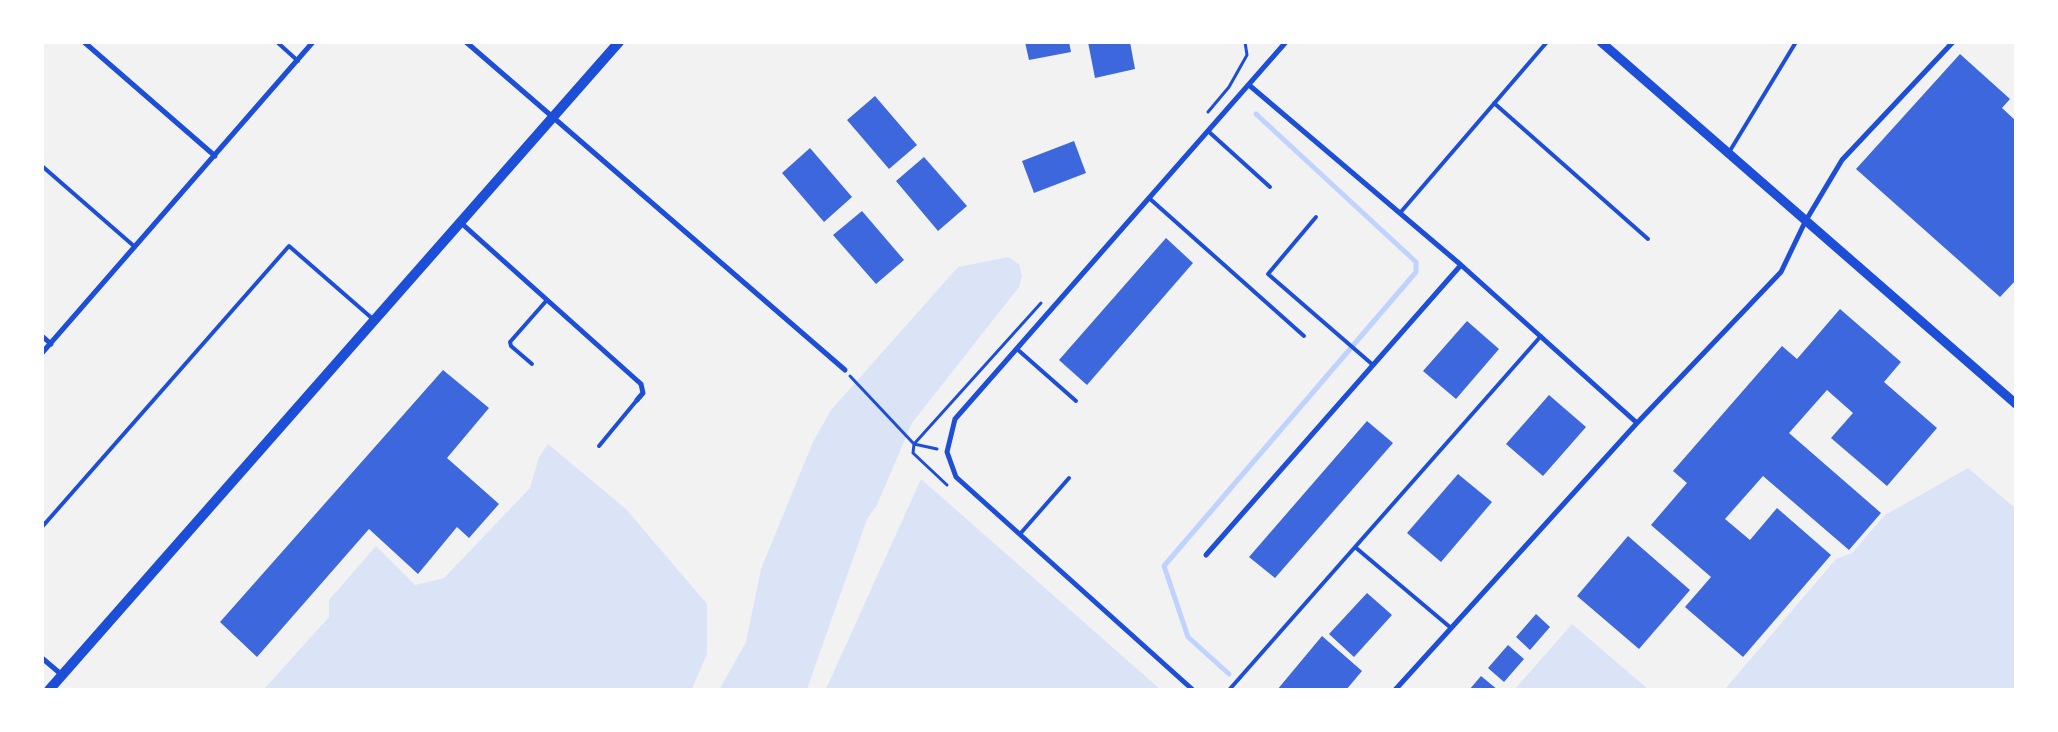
<!DOCTYPE html>
<style>
body{margin:0}
#map{position:relative;width:2058px;height:732px;overflow:hidden;background:#f2f2f2;font-family:Rubik,sans-serif}
canvas{display:block}
.frame{position:absolute;inset:0;border:44px solid #fff;pointer-events:none}
</style>
<div id="map">
<canvas width="2058" height="732"></canvas>
<div class="frame"></div>
</div>
<script>
const g = document.querySelector('canvas').getContext('2d');
g.lineJoin = 'round';
function fillPath(path, color) { g.fillStyle = color; g.fill(path, 'evenodd'); }
const shape = rows => new Path2D(rows.map(r => 'M' + r).join(''));
function stroke(path, color, width, dash) { g.strokeStyle = color; g.lineWidth = width; g.lineCap = dash ? 'butt' : 'round'; g.setLineDash(dash || []); g.stroke(path); }
const green = shape([
 [1008,257,1019,264,1022,276,1019,287,912,423,877,505,867,519,807,689,719,690,746,642,761,569,813,442,831,410,958,267],
 [548,444,626,509,707,604,707,654,692,689,264,689,329,617,329,600,376,546,415,585,444,578,530,488,539,457],
 [1968,468,2015,508,2015,689,1725,689,1836,559,1852,553,1885,515],
 [921,479,1160,689,826,689],
 [1572,624,1648,689,1515,689]
]);
const stream = shape([
 [1229,674,1188,637,1164,566,1416,272,1416,262,1256,114]
]);
const building = shape([
 [1025,42,1069,42,1071,52,1029,60],
 [1088,42,1130,42,1135,69,1095,78],
 [1960,54,2010,99,2002,108,2016,121,2016,280,2000,297,1856,169],
 [875,96,917,145,889,169,847,120],
 [1074,141,1086,173,1034,193,1022,161],
 [810,148,852,197,824,222,782,173],
 [924,157,967,206,938,231,896,181],
 [862,211,904,260,876,284,833,235],
 [1166,238,1193,263,1087,385,1059,360],
 [1840,309,1901,362,1884,382,1937,428,1887,486,1831,438,1853,413,1827,390,1789,433,1881,513,1849,550,1763,476,1725,519,1750,540,1777,508,1831,555,1743,657,1685,607,1711,577,1651,525,1687,483,1673,471,1782,346,1797,359],
 [1467,321,1499,349,1456,399,1423,371],
 [443,370,489,408,447,458,499,504,469,538,457,527,418,574,369,529,257,657,220,622],
 [1549,395,1586,427,1543,476,1506,444],
 [1367,421,1393,443,1275,578,1249,557],
 [1458,474,1492,502,1441,562,1407,533],
 [1628,536,1690,590,1639,649,1577,596],
 [1367,593,1392,615,1354,657,1329,634],
 [1536,614,1550,627,1530,650,1516,637],
 [1322,636,1362,671,1346,690,1277,690],
 [1508,645,1524,659,1504,682,1488,668],
 [1481,676,1498,690,1469,690]
]);
const path = shape([
 [1208,112,1229,87,1247,55,1245,42],
 [850,376,914,444,937,449],
 [947,485,913,453,914,444,1041,303]
]);
const service = shape([
 [277,42,298,61],
 [1494,103,1648,239],
 [1208,131,1270,187],
 [1728,154,1796,42],
 [42,166,135,247],
 [1149,198,1304,336],
 [1400,213,1547,42],
 [1316,217,1268,274,1373,365],
 [1017,349,1076,401],
 [532,364,511,346,510,342,547,300],
 [599,446,637,400],
 [42,527,289,246,374,320],
 [1020,534,1069,478],
 [1355,547,1451,628],
 [1229,690,1541,336]
]);
const minor = shape([
 [84,42,215,156],
 [466,42,845,370],
 [1249,85,1461,265,1637,423],
 [460,222,641,384,643,393,637,400],
 [42,336,51,344],
 [42,353,313,42],
 [1206,555,1461,265],
 [42,658,62,675],
 [1193,690,956,477,947,452,955,419,1286,42],
 [1395,690,1637,423,1781,272,1805,222,1842,160,1953,42]
]);
const tertiary = shape([
 [1601,42,2016,404]
]);
const secondary = shape([
 [49,690,619,42]
]);
fillPath(green, '#dbe4f7');
stroke(stream, '#bfd3fe', 5);
fillPath(building, '#3d67dc');
stroke(path, '#1d4ed8', 3);
stroke(service, '#1d4ed8', 4);
stroke(minor, '#1d4ed8', 5);
stroke(tertiary, '#1d4ed8', 9);
stroke(secondary, '#1d4ed8', 10);
</script>
